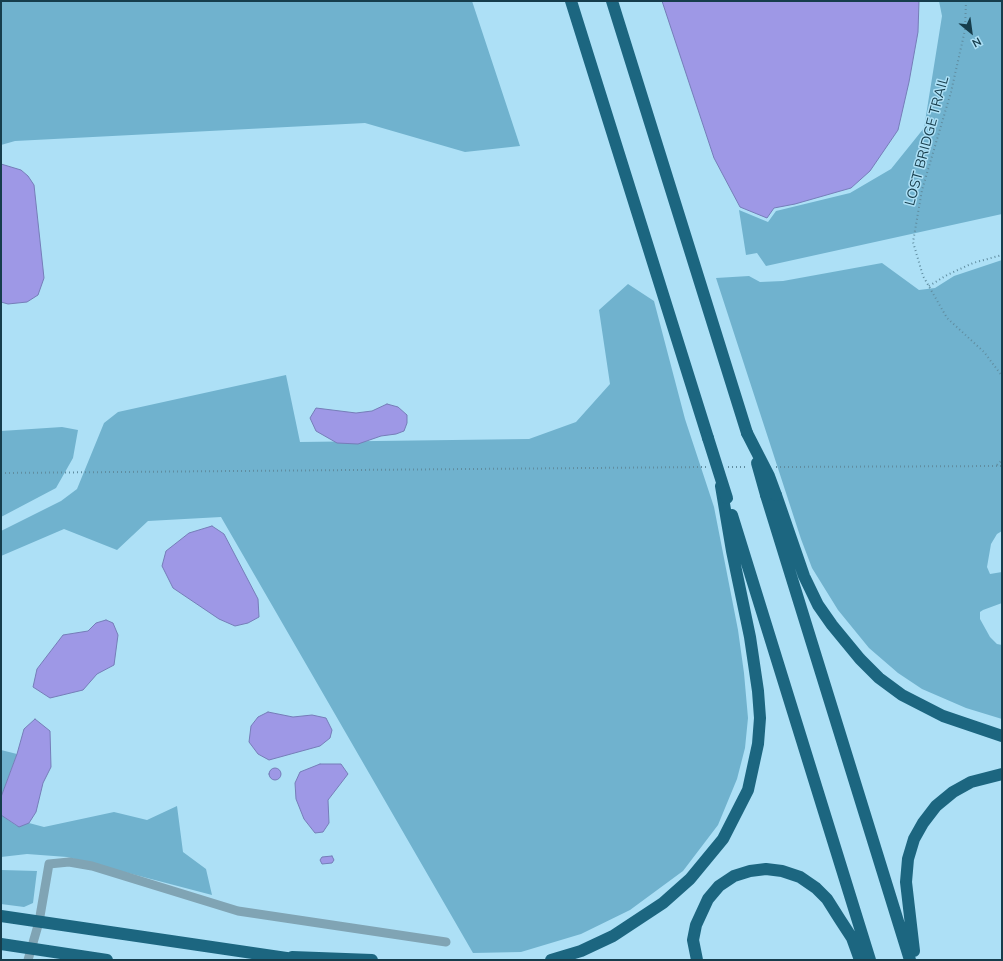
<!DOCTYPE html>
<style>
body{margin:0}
#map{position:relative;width:1003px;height:961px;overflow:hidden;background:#ade0f6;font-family:Mulish,sans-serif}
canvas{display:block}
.frame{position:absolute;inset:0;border:2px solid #163d4c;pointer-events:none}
.north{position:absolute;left:951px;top:12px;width:40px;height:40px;-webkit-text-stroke:3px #ade0f6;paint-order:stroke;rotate:151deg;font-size:11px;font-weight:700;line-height:16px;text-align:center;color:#163d4c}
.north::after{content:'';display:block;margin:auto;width:14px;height:18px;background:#163d4c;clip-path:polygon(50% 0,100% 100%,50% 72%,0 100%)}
</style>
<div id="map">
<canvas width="1003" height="961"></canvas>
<div class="frame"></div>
<div class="north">N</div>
</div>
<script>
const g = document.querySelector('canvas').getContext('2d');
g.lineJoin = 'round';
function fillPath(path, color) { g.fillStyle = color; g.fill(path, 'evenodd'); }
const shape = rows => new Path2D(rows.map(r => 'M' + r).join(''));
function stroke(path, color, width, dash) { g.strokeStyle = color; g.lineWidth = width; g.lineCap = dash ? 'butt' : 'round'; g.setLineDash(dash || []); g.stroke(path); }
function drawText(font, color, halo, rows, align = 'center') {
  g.font = font + ' Mulish,sans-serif'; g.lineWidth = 3; g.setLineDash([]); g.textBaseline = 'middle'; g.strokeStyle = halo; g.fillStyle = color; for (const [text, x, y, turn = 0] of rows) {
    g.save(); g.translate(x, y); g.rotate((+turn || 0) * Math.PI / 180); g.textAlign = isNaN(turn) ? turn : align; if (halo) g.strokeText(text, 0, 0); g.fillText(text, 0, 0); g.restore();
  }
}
const green = shape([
 [1,1,472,1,520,146,465,152,365,123,15,141,1,145],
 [939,1,1002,1,1002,214,766,266,757,253,746,255,739,210,768,222,776,211,850,193,891,169,924,128,942,16],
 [1002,260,1002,531,997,534,991,544,987,567,990,574,1002,572,1002,603,983,610,980,612,980,619,990,637,997,644,1002,645,1002,719,966,708,922,689,898,673,869,648,838,610,812,568,801,539,716,278,749,276,760,282,783,281,882,263,919,290,935,288,954,276],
 [628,284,654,301,685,419,714,507,738,630,744,673,748,718,745,748,737,779,718,825,683,871,630,910,581,934,521,952,473,953,221,517,148,521,117,550,64,529,1,556,1,531,61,501,77,489,104,423,118,412,286,375,300,442,529,439,576,422,610,384,599,310],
 [62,427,78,430,73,458,56,488,1,517,1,431],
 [1,750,17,754,1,797],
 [177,806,183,852,206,869,212,895,67,857,27,854,1,857,1,815,17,826,29,823,44,827,114,812,147,820],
 [1,870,37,871,33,903,24,907,1,904]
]);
const water = shape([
 [662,1,919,1,918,32,909,82,898,130,870,171,851,188,795,204,774,208,767,218,740,207,714,158,662,1],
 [1,164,21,170,28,176,34,185,44,278,38,295,27,302,8,304,1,302,1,164],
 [387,404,398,407,407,415,407,423,404,431,396,434,381,436,358,444,337,443,316,431,310,418,316,408,356,413,372,411,387,404],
 [212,526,224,534,258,599,259,617,248,623,235,626,219,619,173,588,162,566,166,551,189,533,212,526],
 [106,620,113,623,118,635,114,665,97,674,83,690,50,698,33,687,37,669,63,635,88,631,96,623,106,620],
 [268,712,293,717,312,715,326,718,332,730,330,738,320,746,269,760,258,754,249,742,251,726,258,717,268,712],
 [35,719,50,731,51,767,43,783,36,812,29,823,19,827,1,815,1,797,17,754,24,729,35,719],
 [320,764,341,764,348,774,328,800,329,823,323,832,315,833,304,819,296,799,295,783,300,772,320,764],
 '269 774a6 6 0 1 1 12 0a6 6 0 1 1-12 0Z',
 [332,856,334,860,332,863,322,864,320,860,322,857,332,856]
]);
const path = shape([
 [966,1,965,30,951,92,922,190,913,242,923,276,947,318,984,352,1002,376],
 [929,286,947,275,973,263,1002,255],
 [997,465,1002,460],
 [728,467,748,467],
 [776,467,1002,466],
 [1,473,706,467]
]);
const street = shape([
 [28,960,39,922,49,864,69,862,92,866,238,911,446,942]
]);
const highway = shape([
 [571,1,708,438],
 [612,1,747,433],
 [766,495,910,960],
 [776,495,804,576,818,605,832,625,860,659,879,678,902,695,943,716,1002,736],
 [732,515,870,960],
 [1,916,300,960],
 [1,944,107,960],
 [914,951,906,882,908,859,914,839,923,823,936,806,953,792,971,782,1002,774],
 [292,957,372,960],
 [551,960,581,951,613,936,663,903,690,879,723,839,748,790,758,744,760,718,758,691,750,637,732,551,721,486],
 [697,960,693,940,696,925,708,899,719,886,734,876,750,871,766,869,782,871,800,877,816,888,827,899,839,918,852,938,860,960]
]);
const highwayBridge = shape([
 [747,433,769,476,776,495],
 [708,438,727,498],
 [757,463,766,495]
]);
const streetNames = [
 ["LOST BRIDGE TRAIL",927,141,-75]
];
fillPath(green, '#70b2ce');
fillPath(water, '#9e98e6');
stroke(water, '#757db8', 1);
stroke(path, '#608da0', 2, [1, 3]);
stroke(street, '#80a4b4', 9);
stroke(highway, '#1c6680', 12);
stroke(highwayBridge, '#1c6680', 12);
drawText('14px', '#163d4c', '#ade0f6', streetNames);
</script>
